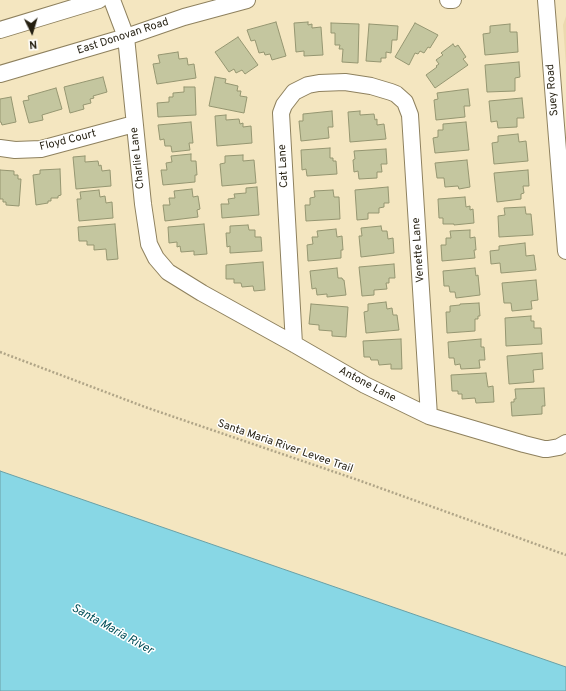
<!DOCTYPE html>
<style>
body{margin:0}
#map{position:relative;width:566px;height:691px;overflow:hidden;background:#f4e6c0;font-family:Overpass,sans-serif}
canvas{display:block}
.north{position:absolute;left:12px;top:12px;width:40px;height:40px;-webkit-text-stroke:3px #fff;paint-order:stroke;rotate:175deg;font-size:11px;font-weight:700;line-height:16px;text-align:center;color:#241f11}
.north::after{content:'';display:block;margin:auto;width:14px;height:18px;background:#241f11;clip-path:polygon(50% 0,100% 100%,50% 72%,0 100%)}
</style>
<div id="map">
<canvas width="566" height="691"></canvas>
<div class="north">N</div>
</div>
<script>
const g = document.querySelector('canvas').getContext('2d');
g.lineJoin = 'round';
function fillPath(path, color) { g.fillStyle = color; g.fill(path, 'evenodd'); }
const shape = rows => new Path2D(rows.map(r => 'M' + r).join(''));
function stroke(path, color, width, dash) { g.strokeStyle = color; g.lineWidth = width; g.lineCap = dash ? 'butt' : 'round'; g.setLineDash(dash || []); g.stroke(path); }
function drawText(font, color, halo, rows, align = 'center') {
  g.font = font + ' Overpass,sans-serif'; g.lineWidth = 3; g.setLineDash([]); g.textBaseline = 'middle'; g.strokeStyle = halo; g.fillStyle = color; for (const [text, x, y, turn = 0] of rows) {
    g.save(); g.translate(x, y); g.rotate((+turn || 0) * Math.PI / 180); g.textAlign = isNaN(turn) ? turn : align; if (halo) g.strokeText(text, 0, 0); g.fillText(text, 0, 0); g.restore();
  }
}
const built = shape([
 [566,16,566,66,563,25]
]);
const water = shape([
 [0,471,566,667,566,691,0,691,0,471]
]);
const building = shape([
 [276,22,286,56,272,60,270,54,265,55,264,52,259,53,255,40,251,41,247,30,276,22],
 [308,22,308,25,312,24,312,28,321,27,323,55,304,56,304,51,296,52,294,23,308,22],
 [331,23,359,24,358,63,342,62,343,49,339,49,340,45,335,45,335,33,331,33,331,23],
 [415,23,438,35,430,48,428,47,424,53,420,51,418,54,415,53,409,65,395,57,415,23],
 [369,24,398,26,397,40,392,40,391,53,386,52,386,58,381,58,381,62,366,61,369,24],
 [510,24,510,32,517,32,518,52,485,55,483,34,490,33,490,26,510,24],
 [238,37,258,65,245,74,242,70,236,73,234,69,229,72,215,52,238,37],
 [453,44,455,47,458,45,466,57,463,59,468,65,435,88,426,75,437,67,436,66,439,64,436,60,443,55,441,53,453,44],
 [178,52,179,59,187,58,188,65,194,64,196,78,157,84,153,64,160,63,158,55,178,52],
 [519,62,520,77,515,78,515,91,487,92,485,65,519,62],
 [103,77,107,92,93,96,94,98,90,99,91,103,83,105,84,109,70,113,64,87,103,77],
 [215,77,226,79,225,83,238,86,237,91,241,91,240,96,247,97,244,113,209,106,215,77],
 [184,87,195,87,196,115,158,117,157,103,169,102,169,97,173,97,173,93,184,92,184,87],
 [56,88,62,109,42,115,43,120,29,123,23,101,29,100,28,96,56,88],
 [468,89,470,106,464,106,465,117,436,120,434,100,438,99,437,93,468,89],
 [11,97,16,122,2,125,1,122,0,122,0,99,11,97],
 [522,98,524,118,517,118,517,127,498,128,497,121,491,122,489,101,522,98],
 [332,111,333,127,328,127,329,138,301,141,299,121,303,121,303,114,332,111],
 [360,111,360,115,374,114,375,120,377,119,377,125,384,124,386,139,350,142,348,112,360,111],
 [226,115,226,120,239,119,240,124,243,123,243,127,251,126,252,143,217,146,215,116,226,115],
 [191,122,193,143,189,143,190,150,172,152,171,146,165,146,164,139,160,140,158,125,191,122],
 [466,122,469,150,435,153,433,138,438,137,438,130,443,130,443,124,466,122],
 [518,134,519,142,526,141,528,161,494,164,492,143,498,142,498,136,518,134],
 [330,148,330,158,333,158,333,161,336,161,337,174,307,176,306,169,302,170,301,150,330,148],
 [386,149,387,164,381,164,382,172,377,172,377,178,359,179,358,171,354,172,353,160,355,159,354,151,386,149],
 [191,154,191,161,196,161,197,175,195,175,195,182,163,185,161,170,167,170,166,163,172,162,171,156,191,154],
 [243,155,243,161,254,160,256,183,222,186,220,164,225,163,225,156,243,155],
 [85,156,85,162,98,161,99,166,101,165,102,171,110,170,111,186,76,189,73,157,85,156],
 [467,160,470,187,459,189,458,186,445,187,444,178,437,178,435,163,467,160],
 [60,169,61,195,58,196,58,198,51,198,51,201,48,201,48,203,36,205,33,175,40,174,40,170,60,169],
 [0,170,14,171,14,175,18,175,18,179,21,179,19,206,6,205,6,202,3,202,3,199,0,199,0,170],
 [528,170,529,186,523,186,524,193,521,194,521,199,497,202,494,173,528,170],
 [257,187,259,215,222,218,221,204,229,204,228,199,235,198,234,194,246,193,246,188,257,187],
 [388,187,389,203,384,203,384,207,379,208,379,213,368,213,368,219,357,220,355,190,388,187],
 [192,189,193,197,198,196,200,209,197,210,198,217,165,221,163,205,170,205,169,198,175,198,174,191,192,189],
 [99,190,100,197,105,196,106,203,112,202,113,218,79,221,77,199,81,199,80,192,99,190],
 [333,190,334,197,339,197,340,219,306,221,305,205,310,205,310,198,315,197,314,191,333,190],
 [465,197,466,207,470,206,470,210,473,209,474,223,454,225,454,224,443,224,443,218,439,218,438,199,465,197],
 [525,207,526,214,531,214,533,235,499,237,498,216,505,215,504,208,525,207],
 [115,224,118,259,107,260,106,249,94,250,94,245,87,245,87,241,79,241,78,227,115,224],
 [204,224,207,254,194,255,194,251,181,252,180,246,177,247,177,242,169,243,168,227,204,224],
 [248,225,249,230,255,230,255,237,261,237,262,251,230,253,230,246,227,247,226,233,230,233,230,226,248,225],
 [381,226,382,231,387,231,388,239,393,238,394,253,361,257,359,236,362,236,361,228,381,226],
 [336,229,337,237,342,236,343,250,341,250,341,258,308,261,307,245,313,244,312,237,318,237,317,231,336,229],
 [470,230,470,238,475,237,476,250,474,250,475,258,442,261,441,245,446,245,446,238,451,238,450,231,470,230],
 [525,243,526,256,534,255,536,270,501,273,500,263,491,264,490,251,499,250,499,246,525,243],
 [263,262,265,290,254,291,253,286,242,287,241,283,234,283,234,279,226,279,226,265,263,262],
 [394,264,395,278,389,278,389,283,386,283,387,289,374,290,374,295,362,296,359,267,394,264],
 [337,268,338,278,342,278,343,280,344,280,346,295,327,297,327,294,317,295,316,288,312,289,310,271,337,268],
 [475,268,476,276,478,275,480,295,456,298,455,292,450,292,449,286,444,286,443,271,475,268],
 [536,280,538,300,531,301,532,309,512,311,511,303,504,303,502,283,536,280],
 [386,302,387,309,392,308,393,315,397,315,399,330,366,333,364,312,368,311,368,304,386,302],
 [479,303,480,316,478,316,478,319,475,319,475,331,447,333,446,312,450,312,450,306,460,305,460,304,479,303],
 [311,304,348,307,346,337,332,336,332,331,319,330,319,325,309,324,311,304],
 [531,316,531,321,534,321,534,328,541,328,542,344,506,346,505,318,531,316],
 [401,339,402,369,391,369,391,364,379,365,378,360,371,360,370,357,364,357,363,341,401,339],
 [481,339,481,347,484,347,485,360,479,360,480,368,461,369,460,364,455,365,454,358,449,358,448,342,481,339],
 [542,353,543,369,533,370,534,382,509,384,507,356,542,353],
 [486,373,488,387,493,386,494,402,476,403,475,398,462,399,462,394,458,394,458,391,452,391,451,375,486,373],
 [544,388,545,406,542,406,542,414,512,416,511,402,514,402,514,399,516,399,515,389,544,388]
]);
const path = shape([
 [0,352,145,407,358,480,566,555]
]);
const minor = shape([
 [112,0,126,37,143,204,149,244,156,258,168,272,202,293,294,344,365,385,429,416,524,444,544,449,548,449,559,447,566,443],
 [448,0,453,0],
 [546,0,566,251],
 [0,30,99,0],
 [0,74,126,37,184,17,247,0],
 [0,148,15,150,41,149,134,124],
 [294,344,281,113,284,105,294,92,308,85,319,83,345,82,371,86,391,92,396,94,405,102,410,115,429,416]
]);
const streetNames = [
 ["East Donovan Road",123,37,-18],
 ["Suey Road",553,90,-95],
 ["Floyd Court",68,141,-14],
 ["Charlie Lane",138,158,-96],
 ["Cat Lane",284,166,-93],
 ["Venette Lane",419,250,-94],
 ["Antone Lane",367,385,28],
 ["Santa Maria River Levee Trail",285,447,19]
];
const waterNames = [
 ["Santa Maria River",112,630,29]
];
fillPath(built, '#ebdaae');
fillPath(water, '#88d7e5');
stroke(water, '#6aa0a5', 1);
fillPath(building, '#c4c69f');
stroke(building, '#959671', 1);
stroke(minor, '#8e815e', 18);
stroke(path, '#b0a587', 2.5, [2, 2]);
stroke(minor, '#fff', 16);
drawText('11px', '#241f11', '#fff', streetNames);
drawText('italic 12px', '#024e58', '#fff', waterNames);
</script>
